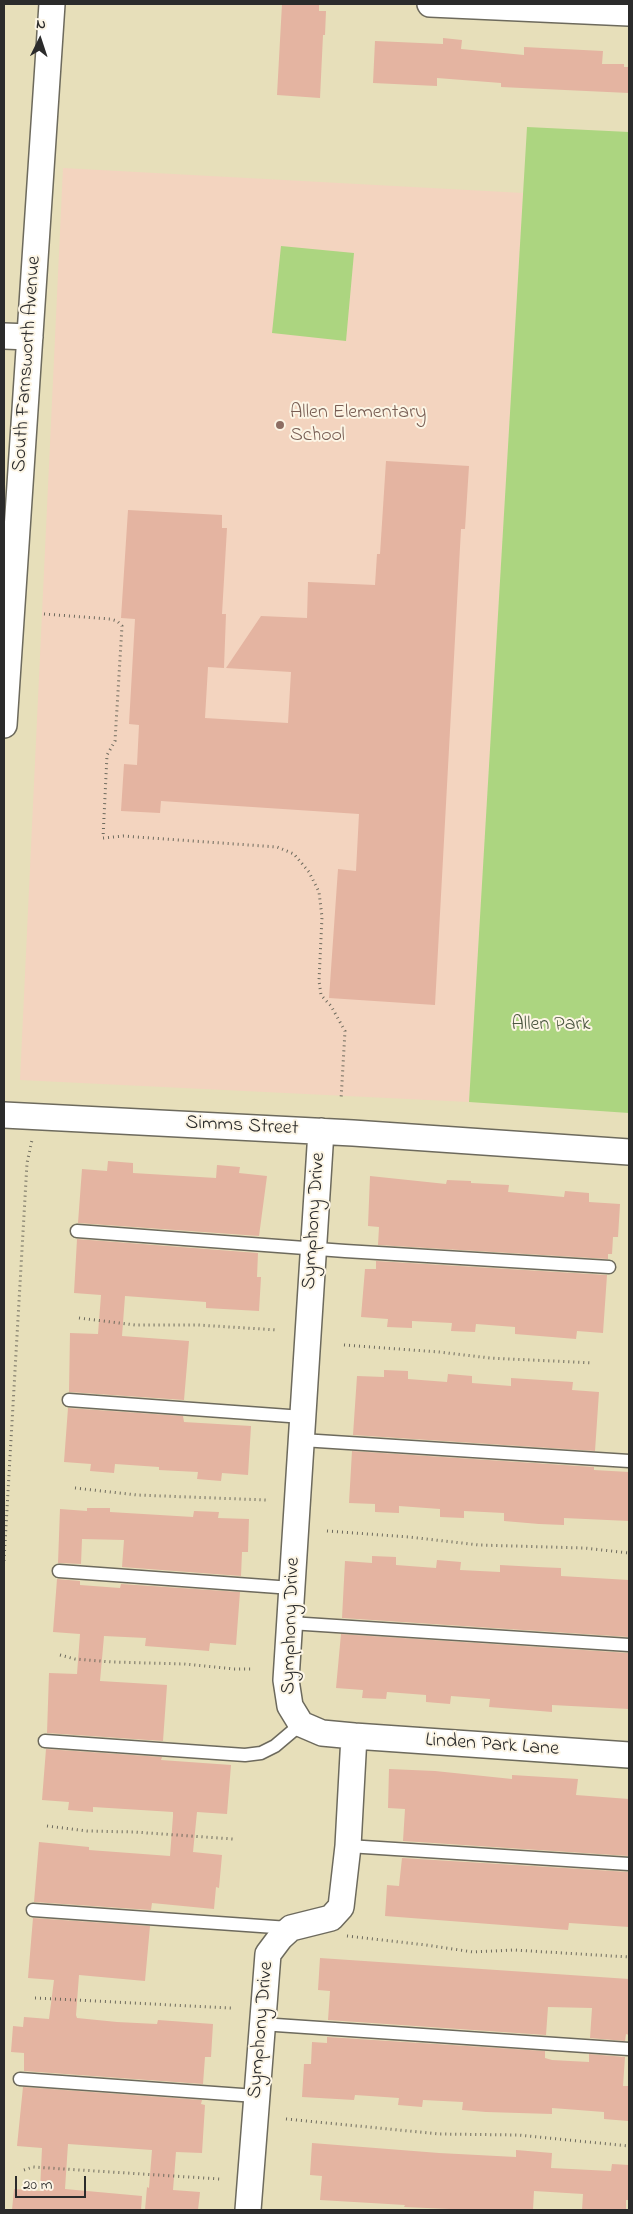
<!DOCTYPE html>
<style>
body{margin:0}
#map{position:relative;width:633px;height:2214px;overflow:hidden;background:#e7dfba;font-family:"Indie Flower",sans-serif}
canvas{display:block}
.frame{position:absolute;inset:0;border:5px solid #2b2b2b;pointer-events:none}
.north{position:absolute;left:15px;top:15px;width:50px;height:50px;-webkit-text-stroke:4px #fcf5e5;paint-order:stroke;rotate:4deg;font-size:14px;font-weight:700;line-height:20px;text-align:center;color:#2b2b2b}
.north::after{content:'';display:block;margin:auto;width:18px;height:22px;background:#2b2b2b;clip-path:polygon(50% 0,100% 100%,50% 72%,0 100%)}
.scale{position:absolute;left:15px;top:2176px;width:71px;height:22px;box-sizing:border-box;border:2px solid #2b2b2b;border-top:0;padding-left:6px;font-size:15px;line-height:18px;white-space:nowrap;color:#2b2b2b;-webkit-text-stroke:4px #fcf5e5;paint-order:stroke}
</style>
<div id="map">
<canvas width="633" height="2214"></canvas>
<div class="frame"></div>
<div class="north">N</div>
<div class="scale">20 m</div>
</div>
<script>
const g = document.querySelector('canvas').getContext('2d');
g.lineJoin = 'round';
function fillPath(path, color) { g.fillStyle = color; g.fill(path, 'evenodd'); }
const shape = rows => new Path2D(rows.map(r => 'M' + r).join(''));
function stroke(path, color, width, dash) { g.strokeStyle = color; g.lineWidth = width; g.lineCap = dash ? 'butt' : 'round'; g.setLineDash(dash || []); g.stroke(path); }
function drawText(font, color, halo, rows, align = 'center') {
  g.font = font + ' "Indie Flower",sans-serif'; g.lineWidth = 4; g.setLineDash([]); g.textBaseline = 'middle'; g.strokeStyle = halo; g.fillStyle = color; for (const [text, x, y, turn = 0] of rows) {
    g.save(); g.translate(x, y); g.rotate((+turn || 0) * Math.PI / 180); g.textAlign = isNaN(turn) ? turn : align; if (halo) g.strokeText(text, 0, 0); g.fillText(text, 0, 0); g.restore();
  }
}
const built = shape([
 [63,168,523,193,469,1102,20,1080]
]);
const green = shape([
 [527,127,629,132,629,1113,469,1102],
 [281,246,354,253,346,341,272,333],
 [387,1749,629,1764,629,1769,382,1751]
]);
const building = shape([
 [282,4,319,4,319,11,326,11,325,35,323,35,320,98,277,95],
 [443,38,462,40,461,49,524,55,524,47,603,51,602,64,624,64,624,67,629,67,629,93,501,87,501,83,437,78,437,86,373,83,375,41,443,44],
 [386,461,469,466,465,529,461,529,435,1005,329,998,338,869,356,871,359,814,161,801,160,813,121,811,124,764,137,765,139,725,129,724,135,619,121,618,128,510,222,515,222,528,227,528,222,614,226,614,224,668,208,667,205,718,288,723,291,672,226,668,261,616,307,618,308,582,375,585,377,554,380,554],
 [108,1161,133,1163,133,1173,216,1178,217,1165,240,1167,239,1173,267,1176,259,1236,78,1223,82,1169,107,1171],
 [370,1176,446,1184,447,1180,471,1181,471,1183,509,1185,508,1192,564,1197,565,1191,589,1193,589,1202,620,1204,618,1237,613,1237,612,1254,608,1254,608,1259,378,1245,379,1227,368,1226],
 [77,1239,258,1253,257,1277,261,1277,259,1311,206,1308,206,1302,125,1296,122,1336,189,1341,184,1400,69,1392,70,1333,98,1334,101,1295,74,1293],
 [376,1261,607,1275,603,1333,577,1331,576,1339,552,1337,515,1334,515,1327,476,1324,475,1332,451,1331,452,1323,412,1321,412,1328,387,1327,388,1319,361,1317,365,1269,376,1269],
 [384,1370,408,1371,408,1379,447,1382,448,1374,472,1376,472,1383,511,1386,511,1378,573,1382,572,1390,599,1392,595,1451,353,1435,357,1376,384,1377],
 [68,1408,183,1416,184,1422,251,1426,248,1475,222,1473,221,1481,197,1479,198,1472,159,1470,159,1467,115,1464,114,1473,90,1471,91,1464,64,1462],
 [352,1451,594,1467,594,1470,629,1472,629,1521,564,1518,564,1525,539,1524,504,1521,504,1513,464,1511,464,1518,440,1517,440,1509,399,1506,399,1513,375,1512,375,1504,349,1503],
 [87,1508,110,1508,110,1512,193,1517,194,1511,219,1512,218,1518,249,1519,248,1552,242,1552,241,1576,122,1567,124,1540,82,1539,81,1564,58,1563,60,1509,87,1511],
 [372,1556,396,1557,396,1565,436,1568,437,1560,461,1562,460,1570,500,1572,500,1565,537,1567,561,1568,561,1576,629,1580,629,1637,342,1618,345,1561,372,1563],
 [57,1579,80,1581,80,1585,120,1588,121,1584,240,1592,236,1645,210,1643,209,1651,185,1649,145,1646,146,1638,104,1636,100,1681,167,1685,163,1741,47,1733,49,1673,77,1674,80,1634,53,1632],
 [341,1634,629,1653,629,1709,552,1705,552,1712,528,1710,489,1707,490,1699,451,1696,450,1704,426,1702,426,1695,387,1692,386,1699,362,1698,363,1690,336,1688],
 [46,1749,162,1757,161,1760,231,1765,227,1814,197,1812,193,1852,222,1855,219,1888,216,1887,214,1909,152,1903,151,1910,34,1902,39,1842,89,1847,89,1850,170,1856,173,1816,173,1812,93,1807,93,1812,68,1810,69,1802,42,1800],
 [389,1769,435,1771,512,1779,512,1775,578,1779,576,1795,629,1799,629,1856,403,1841,405,1809,388,1808],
 [402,1858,629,1872,629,1927,569,1923,568,1930,385,1916,387,1885,399,1886],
 [33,1918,150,1926,145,1981,79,1975,76,2015,77,2018,117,2022,157,2024,158,2020,213,2024,211,2057,205,2057,203,2084,24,2071,24,2053,11,2052,13,2026,23,2027,24,2017,49,2019,54,1980,28,1978],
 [320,1958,629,1979,629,2035,626,2034,625,2041,590,2038,592,2008,548,2007,546,2035,328,2020,330,1991,318,1990],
 [327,2037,545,2051,545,2058,552,2060,589,2062,589,2054,625,2057,623,2086,629,2086,628,2121,604,2119,604,2112,552,2108,552,2114,486,2112,462,2110,463,2102,423,2100,422,2107,398,2105,399,2098,355,2095,354,2100,302,2097,304,2064,311,2064,312,2042,327,2043],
 [23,2087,202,2100,201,2104,205,2105,202,2153,176,2152,173,2190,200,2192,198,2210,145,2210,147,2187,149,2188,152,2150,68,2144,65,2189,142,2196,141,2210,12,2210,14,2189,40,2191,42,2148,17,2146],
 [312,2143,439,2153,516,2157,516,2150,552,2153,551,2168,611,2171,612,2164,629,2165,629,2200,626,2200,626,2210,582,2210,583,2194,534,2191,533,2210,473,2210,404,2207,405,2205,320,2200,322,2176,310,2175]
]);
const path = shape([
 [44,614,110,619,117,621,122,626,115,741,107,755,103,838,123,836,277,847,294,854,309,872,319,892,322,917,319,981,321,995,331,1006,345,1031,341,1100],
 [79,1318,135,1325,198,1325,278,1330],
 [344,1345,439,1352,490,1358,593,1363],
 [75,1488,137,1495,266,1500],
 [327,1531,409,1537,479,1545,584,1548,629,1553],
 [4,1561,27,1163,32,1140],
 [60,1655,75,1659,112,1662,184,1664,235,1669,254,1669],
 [47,1826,87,1831,134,1832,233,1839],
 [347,1936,426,1945,473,1952,514,1950,629,1957],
 [35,1998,231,2008],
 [286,2119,440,2134,518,2135,629,2146],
 [24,2170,33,2167,220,2179]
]);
const lane = shape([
 [77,1231,345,1251,609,1267],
 [69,1400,303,1417],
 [302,1440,629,1461],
 [59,1571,292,1588],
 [290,1623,629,1645],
 [45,1741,245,1755,261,1753,275,1746,301,1724],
 [348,1846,629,1864],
 [33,1910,289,1928],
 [261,2024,629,2049],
 [20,2079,256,2096]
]);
const street = shape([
 [430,4,629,13],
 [4,336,30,337],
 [4,725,52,4],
 [4,1115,353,1133,629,1152],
 [354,1736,629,1755],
 [248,2210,268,1954,280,1938,291,1928,331,1918,341,1907,348,1846,354,1736,322,1733,301,1724,290,1706,286,1680,321,1131]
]);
const markers = [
 [280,425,5,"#8d6e63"]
];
const streetNames = [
 ["South Farnsworth Avenue",28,364,-86],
 ["Simms Street",242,1127,3],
 ["Symphony Drive",315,1221,-86],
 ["Symphony Drive",292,1626,-88],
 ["Linden Park Lane",492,1746,4],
 ["Symphony Drive",262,2030,-85]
];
const educationNames = [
 ["Allen Elementary",290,414],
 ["School",290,437]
];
const parkNames = [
 ["Allen Park",551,1026]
];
fillPath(built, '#f3d4bf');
fillPath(green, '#acd580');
fillPath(building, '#e4b4a1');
stroke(lane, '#6d6a5d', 15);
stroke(street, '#6d6a5d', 28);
stroke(path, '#6d6a5d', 3, [1, 4]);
stroke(lane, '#fff', 12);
stroke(street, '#fff', 25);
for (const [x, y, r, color] of markers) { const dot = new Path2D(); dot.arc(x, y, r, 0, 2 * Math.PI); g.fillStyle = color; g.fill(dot); stroke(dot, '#fcf5e5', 2); }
drawText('20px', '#2b2b2b', '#fcf5e5', streetNames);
drawText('20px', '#785e54', '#fcf5e5', educationNames, 'left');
drawText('20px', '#4b5640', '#fcf5e5', parkNames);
</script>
